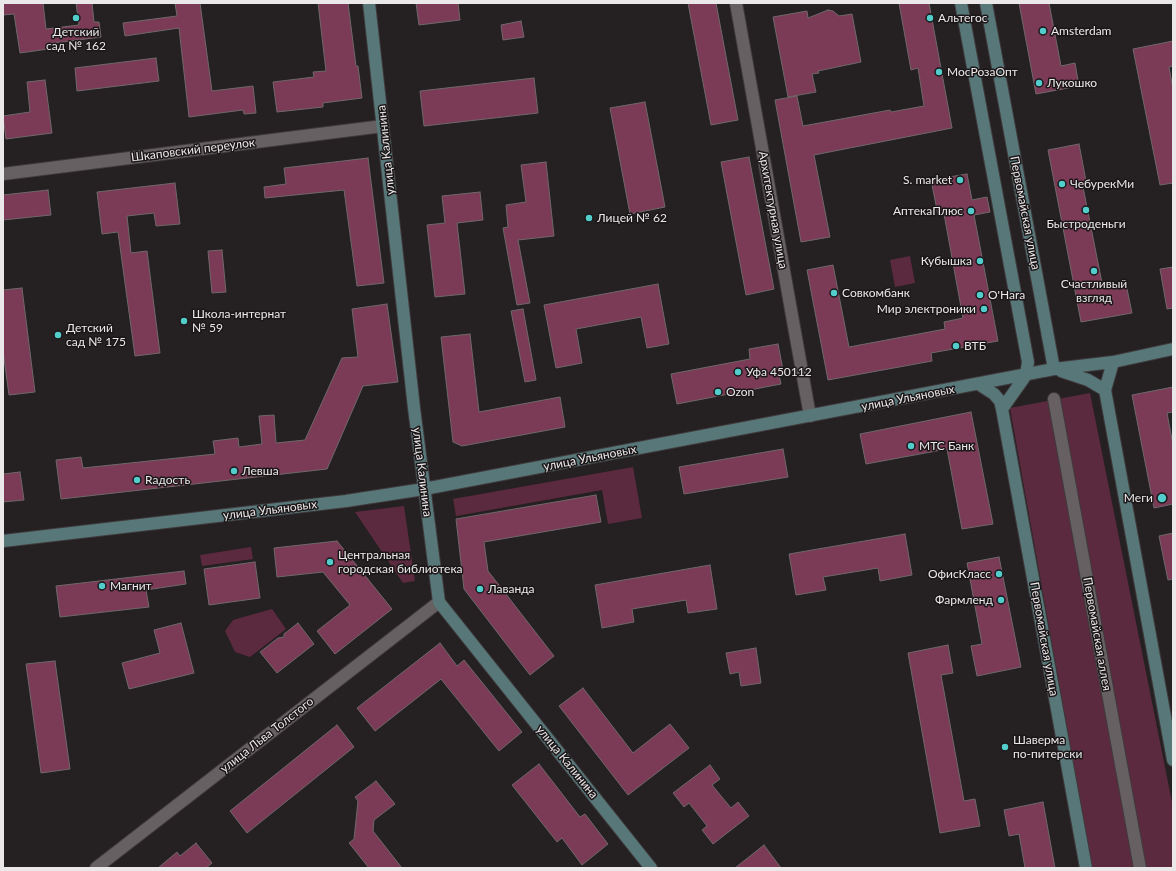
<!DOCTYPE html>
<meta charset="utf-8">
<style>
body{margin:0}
#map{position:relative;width:1176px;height:871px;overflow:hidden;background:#252021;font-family:Lato,sans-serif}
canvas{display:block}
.frame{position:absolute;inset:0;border:4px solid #ebe8e9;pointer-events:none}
</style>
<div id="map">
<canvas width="1176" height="871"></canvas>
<div class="frame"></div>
</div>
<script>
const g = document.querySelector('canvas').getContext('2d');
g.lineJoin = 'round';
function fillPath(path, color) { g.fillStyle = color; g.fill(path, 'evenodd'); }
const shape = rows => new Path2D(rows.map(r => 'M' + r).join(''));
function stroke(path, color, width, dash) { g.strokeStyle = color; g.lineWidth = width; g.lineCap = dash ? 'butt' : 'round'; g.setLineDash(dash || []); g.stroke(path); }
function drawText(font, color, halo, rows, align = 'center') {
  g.font = font + ' Lato,sans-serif'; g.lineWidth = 3; g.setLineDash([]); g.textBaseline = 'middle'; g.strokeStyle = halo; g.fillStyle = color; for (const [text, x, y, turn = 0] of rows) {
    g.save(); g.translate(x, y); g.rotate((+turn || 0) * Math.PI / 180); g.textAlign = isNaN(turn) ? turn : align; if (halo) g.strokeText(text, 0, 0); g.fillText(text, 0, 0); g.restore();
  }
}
const green = shape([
 [910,256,915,283,895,287,890,260],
 [1090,393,1173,807,1173,868,1092,868,1010,408],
 [633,467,642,518,608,524,602,490,456,516,453,499],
 [404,506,415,581,403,583,355,512],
 [251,547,253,559,202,566,200,555],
 [272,609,286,629,250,657,235,652,225,631,233,620]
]);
const building = shape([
 [3,3,43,3,46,29,79,25,76,3,92,3,94,22,99,22,101,37,47,44,48,49,20,53,14,14,3,15,3,3],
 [175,3,200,3,212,91,253,86,256,113,244,114,243,110,189,117,179,28,125,36,123,23,177,16,175,3],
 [318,3,348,3,356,66,358,66,362,98,323,103,323,107,277,112,273,82,314,77,313,72,326,71,318,3],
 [416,3,458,3,460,20,419,25,416,3],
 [688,3,716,3,738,120,711,125,688,3],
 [899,3,929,3,952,128,814,155,830,237,801,242,775,100,797,96,803,126,890,110,891,112,924,106,918,68,911,70,899,3],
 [1019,3,1049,3,1061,66,1075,63,1079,86,1036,94,1019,3],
 [828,10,833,11,839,16,852,14,861,62,818,71,819,73,812,74,816,92,788,97,773,17,807,11,808,18,828,10],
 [521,21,524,37,503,40,501,25,521,21],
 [1173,41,1173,66,1169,67,1173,89,1173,183,1160,185,1133,49,1173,41],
 [156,58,159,81,77,91,75,68,156,58],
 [534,78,538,113,424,126,420,91,534,78],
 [45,80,52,133,6,139,3,116,30,112,27,82,45,80],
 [645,102,665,207,630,214,610,108,645,102],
 [1079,144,1086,181,1082,182,1103,288,1126,284,1132,313,1081,322,1048,150,1079,144],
 [749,157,774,289,746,295,721,162,749,157],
 [368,158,384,283,357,286,344,190,265,198,264,187,286,184,284,168,368,158],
 [546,162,554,236,518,240,530,303,517,305,503,228,508,227,506,205,526,202,521,165,546,162],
 [967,174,972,200,987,197,990,212,974,215,998,341,931,353,932,361,828,380,807,270,833,265,849,347,945,329,944,322,963,318,944,214,938,215,931,180,967,174],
 [175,183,180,224,156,226,154,213,127,216,131,253,147,251,160,353,135,356,118,232,102,234,97,192,175,183],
 [48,190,51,215,3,220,3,195,48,190],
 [480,192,483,220,457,223,465,294,435,297,427,225,445,223,442,196,480,192],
 [222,250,226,292,212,293,208,251,222,250],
 [1173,267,1173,308,1167,309,1160,269,1173,267],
 [658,284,669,344,647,348,641,317,576,329,582,363,556,368,544,305,658,284],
 [22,288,35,392,9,395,3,351,3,290,22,288],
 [387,304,398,382,363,386,327,469,61,499,56,460,81,457,83,468,215,454,213,441,238,438,239,447,262,444,259,416,274,415,276,443,305,440,342,358,358,357,352,309,387,304],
 [523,309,536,380,525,382,511,311,523,309],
 [470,334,479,412,560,397,565,427,462,446,453,442,441,337,470,334],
 [778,344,784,375,779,375,781,384,677,404,671,374,750,359,749,349,778,344],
 [1173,387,1173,412,1167,413,1173,445,1173,504,1154,508,1132,395,1173,387],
 [971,412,993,524,962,529,947,449,866,464,860,434,971,412],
 [783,449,788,477,684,494,679,467,783,449],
 [20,472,24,500,3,502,3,474,20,472],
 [596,495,601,522,484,542,488,571,554,656,530,675,464,589,456,519,596,495],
 [1173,533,1173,579,1168,580,1159,536,1173,533],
 [905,534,912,575,880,581,878,568,823,577,826,590,796,595,789,554,905,534],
 [337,541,392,609,335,654,317,631,350,605,323,572,277,577,274,548,337,541],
 [999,557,1021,667,977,676,971,646,982,644,967,563,999,557],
 [255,562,260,598,209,605,204,569,255,562],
 [710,565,717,609,688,613,686,600,632,609,634,622,602,628,595,585,710,565],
 [184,571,186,584,146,590,149,607,60,617,56,586,184,571],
 [181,623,194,673,129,689,122,663,160,653,154,630,181,623],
 [298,623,314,644,277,673,260,652,278,638,284,637,284,634,298,623],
 [440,643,457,666,464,660,522,732,499,751,441,679,375,731,357,708,440,643],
 [948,645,953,673,941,675,964,801,975,799,980,826,940,833,908,653,948,645],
 [756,648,761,683,741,686,739,672,730,674,726,653,756,648],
 [55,661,70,769,41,773,26,664,55,661],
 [583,688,633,753,670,724,689,748,628,795,559,706,583,688],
 [337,725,354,747,247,833,230,811,337,725],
 [539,764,580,817,585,814,608,844,582,865,562,838,557,842,512,785,539,764],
 [710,765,720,779,712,785,731,808,738,802,749,816,713,844,702,830,707,826,689,803,684,807,673,793,710,765],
 [376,781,395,804,374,820,373,831,402,868,369,868,349,843,354,839,358,801,355,797,376,781],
 [1043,802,1055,868,1025,868,1019,834,1009,836,1004,810,1043,802],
 [196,843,212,863,206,868,158,868,177,852,180,856,196,843],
 [764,845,781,868,735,868,764,845]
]);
const street = shape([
 [736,3,810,416],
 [3,174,383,126],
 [1054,399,1140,868],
 [96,868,439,602]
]);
const secondary = shape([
 [369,3,414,408,439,602,651,868],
 [961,3,1028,362,1026,375,1002,409],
 [986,3,1054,369],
 [1113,362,1105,390,1173,760],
 [1061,371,1088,380,1105,390],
 [980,385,994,394,1000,401,1002,409,1086,868],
 [3,541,346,501,424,489,1054,369,1113,362,1173,349]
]);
const markers = [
 [76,18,4,"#52cdcc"],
 [930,18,4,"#52cdcc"],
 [1043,31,4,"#52cdcc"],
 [939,72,4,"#52cdcc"],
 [1039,83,4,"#52cdcc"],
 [960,180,4,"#52cdcc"],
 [1062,184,4,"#52cdcc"],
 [1086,210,4,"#52cdcc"],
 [971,211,4,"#52cdcc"],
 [589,218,4,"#52cdcc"],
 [980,261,4,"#52cdcc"],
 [1094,271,4,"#52cdcc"],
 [834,293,4,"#52cdcc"],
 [980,295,4,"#52cdcc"],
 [984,309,4,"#52cdcc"],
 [184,321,4,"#52cdcc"],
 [58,335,4,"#52cdcc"],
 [956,346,4,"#52cdcc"],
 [738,372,4,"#52cdcc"],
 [718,392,4,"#52cdcc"],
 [911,446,4,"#52cdcc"],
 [234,471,4,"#52cdcc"],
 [137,480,4,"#52cdcc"],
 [1162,498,5,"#52cdcc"],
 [330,562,4,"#52cdcc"],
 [999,574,4,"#52cdcc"],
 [102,586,4,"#52cdcc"],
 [480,589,4,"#52cdcc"],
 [1001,600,4,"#52cdcc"],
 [1005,747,4,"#52cdcc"]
];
const poiNames = [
 ["Альтегос",938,18],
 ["Amsterdam",1051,31],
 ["Детский",76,32,"center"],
 ["сад № 162",76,46,"center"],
 ["МосРозаОпт",947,72],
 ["Лукошко",1047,83],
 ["S. market",952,180,"right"],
 ["ЧебурекМи",1070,184],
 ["АптекаПлюс",963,211,"right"],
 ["Лицей № 62",597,218],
 ["Быстроденьги",1086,224,"center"],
 ["Кубышка",972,261,"right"],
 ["Счастливый",1094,284,"center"],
 ["взгляд",1094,298,"center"],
 ["Совкомбанк",842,293],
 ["O'Hara",988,295],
 ["Мир электроники",976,309,"right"],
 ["Школа-интернат",192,314],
 ["№ 59",192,328],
 ["Детский",66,328],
 ["сад № 175",66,342],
 ["ВТБ",964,346],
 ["Уфа 450112",746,372],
 ["Ozon",726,392],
 ["МТС Банк",919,446],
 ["Левша",242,471],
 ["Rадость",145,480],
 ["Меги",1153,498,"right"],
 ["Центральная",338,555],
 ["городская библиотека",338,569],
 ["ОфисКласс",991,574,"right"],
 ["Магнит",110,586],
 ["Лаванда",488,589],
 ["Фармленд",993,600,"right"],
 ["Шаверма",1013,740],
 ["по-питерски",1013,754]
];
const streetNames = [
 ["Шкаповский переулок",193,150,-7],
 ["улица Калинина",386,150,-96],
 ["Архитектурная улица",773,210,80],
 ["Первомайская улица",1025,213,79],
 ["улица Ульяновых",908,398,-11],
 ["улица Ульяновых",590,458,-11],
 ["улица Калинина",422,472,83],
 ["улица Ульяновых",270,510,-7],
 ["Первомайская аллея",1097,634,80],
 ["Первомайская улица",1044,639,80],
 ["улица Льва Толстого",267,735,-38],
 ["улица Калинина",567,762,51]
];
fillPath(green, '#5c2a3f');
fillPath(building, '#7b3b56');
stroke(building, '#6f686a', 1);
stroke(street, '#3f3a3c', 14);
stroke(secondary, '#3f3a3c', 14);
stroke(street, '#676063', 12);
stroke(secondary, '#577779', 12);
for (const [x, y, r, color] of markers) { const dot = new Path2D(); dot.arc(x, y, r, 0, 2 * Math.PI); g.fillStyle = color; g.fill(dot); stroke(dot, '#1b1618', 1.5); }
drawText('12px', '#ebe8e9', '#1b1618', poiNames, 'left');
drawText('12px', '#ebe8e9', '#1b1618', streetNames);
</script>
